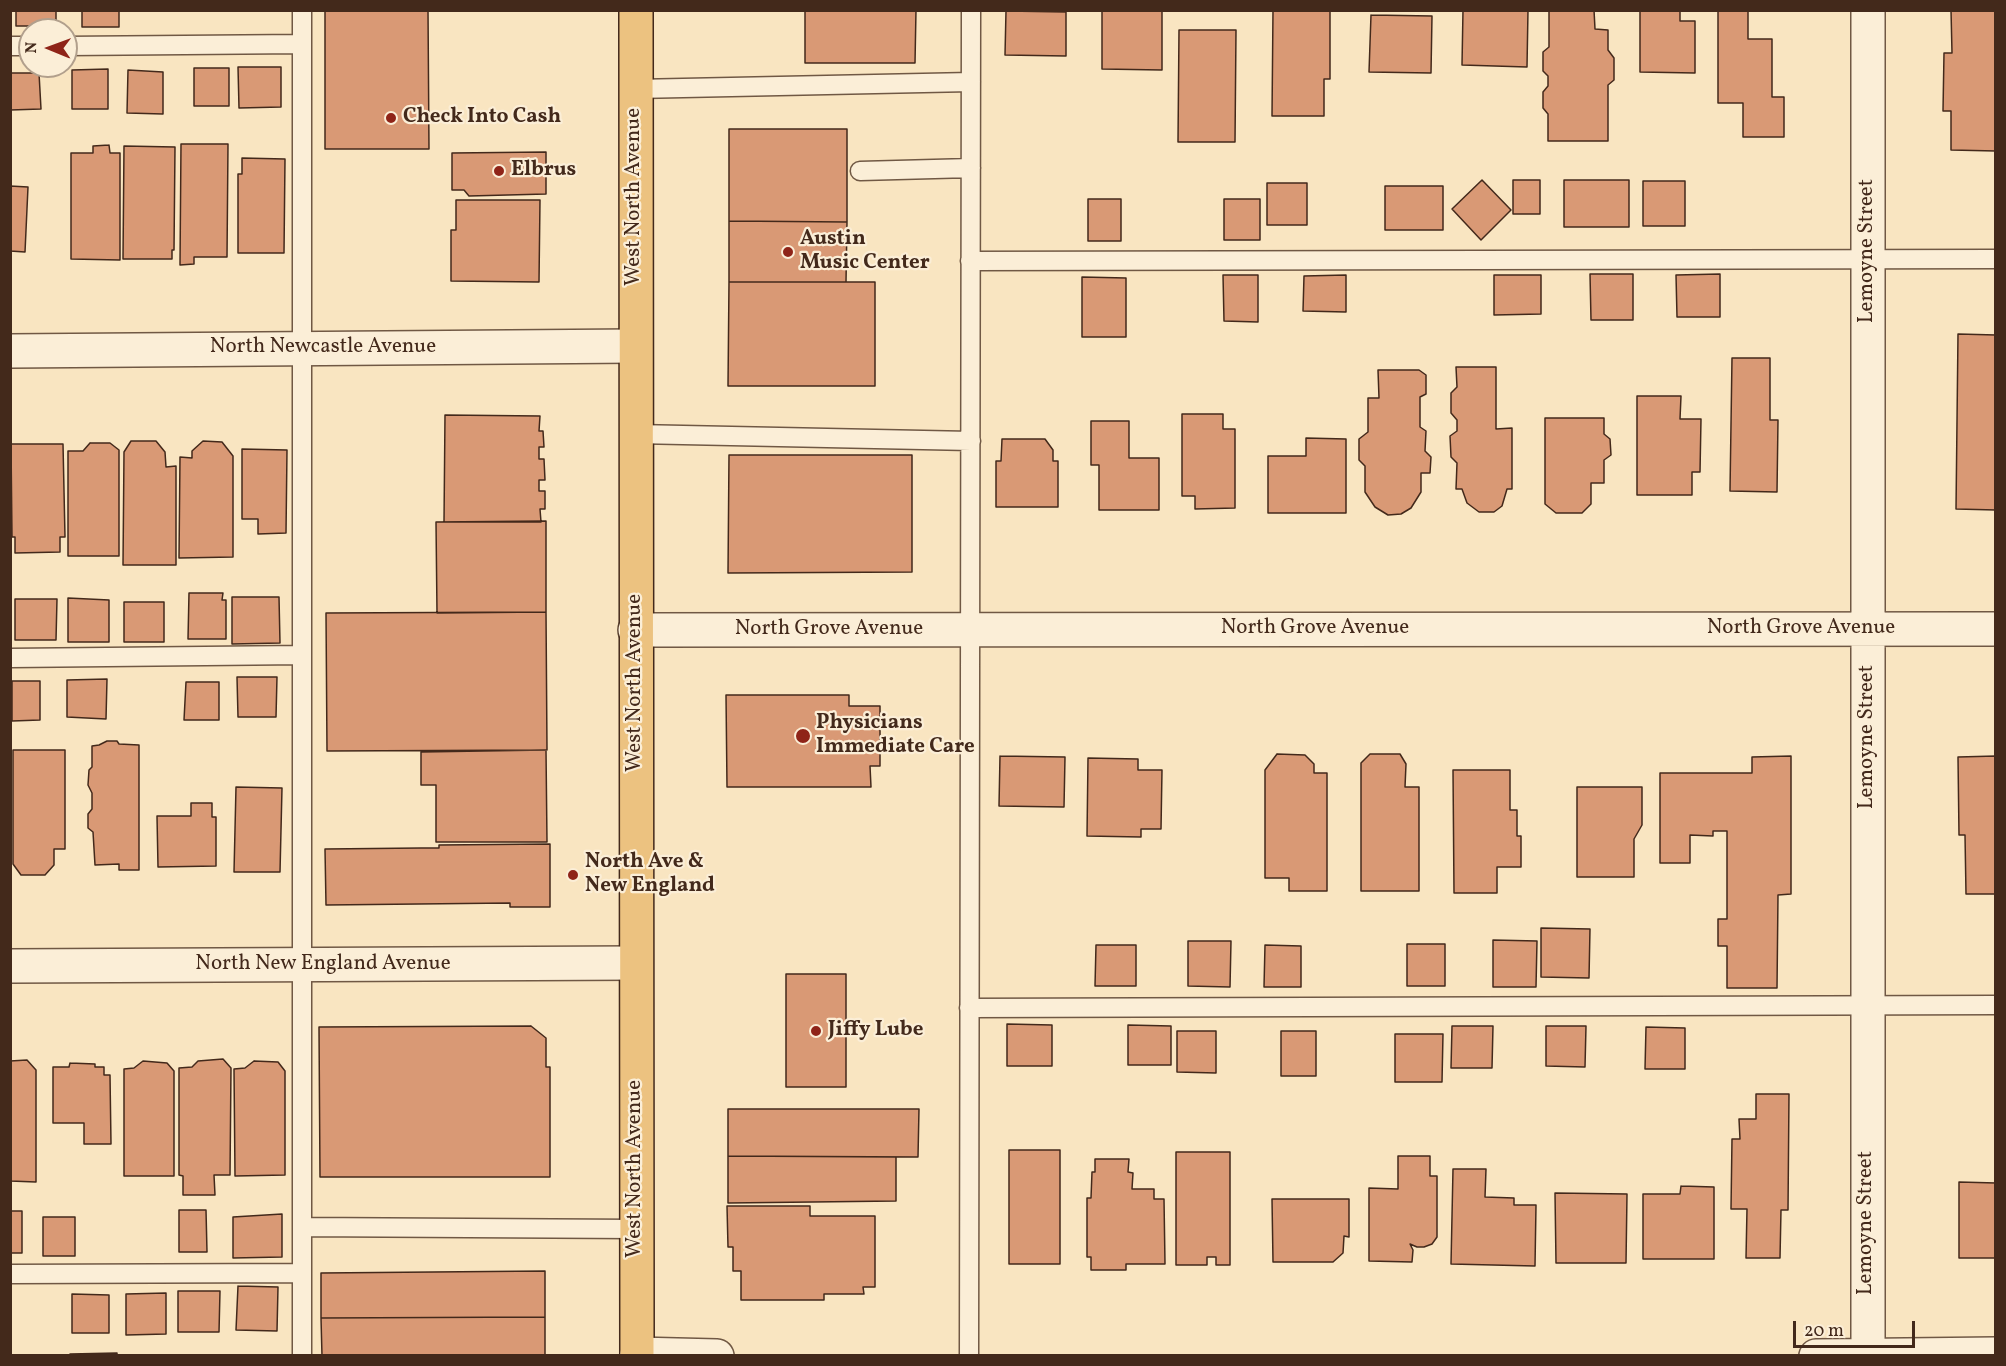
<!DOCTYPE html>
<style>
body{margin:0}
#map{position:relative;width:2006px;height:1366px;overflow:hidden;background:#f9e5c1;font-family:Vollkorn,serif}
canvas{display:block}
.frame{position:absolute;inset:0;border:12px solid #43291b;pointer-events:none}
.north{position:absolute;left:18px;top:18px;width:60px;height:60px;box-sizing:border-box;background:#fbeed7;border:2px solid #b19f8c;border-radius:50%;rotate:271deg;font-size:16px;font-weight:700;line-height:24px;text-align:center;color:#43291b}
.north::after{content:'';display:block;margin:auto;width:21px;height:27px;background:#8f2418;clip-path:polygon(50% 0,100% 100%,50% 72%,0 100%)}
.scale{position:absolute;left:1793px;top:1321px;width:122px;height:27px;box-sizing:border-box;border:3px solid #43291b;border-top:0;padding-left:8px;font-size:18px;line-height:21px;white-space:nowrap;color:#43291b;-webkit-text-stroke:4px #fbeed7;paint-order:stroke}
</style>
<div id="map">
<canvas width="2006" height="1366"></canvas>
<div class="frame"></div>
<div class="north">N</div>
<div class="scale">20 m</div>
</div>
<script>
const g = document.querySelector('canvas').getContext('2d');
g.lineJoin = 'round';
function fillPath(path, color) { g.fillStyle = color; g.fill(path, 'evenodd'); }
const shape = rows => new Path2D(rows.map(r => 'M' + r).join(''));
function stroke(path, color, width, dash) { g.strokeStyle = color; g.lineWidth = width; g.lineCap = dash ? 'butt' : 'round'; g.setLineDash(dash || []); g.stroke(path); }
function drawText(font, color, halo, rows, align = 'center') {
  g.font = font + ' Vollkorn,serif'; g.lineWidth = 4.5; g.setLineDash([]); g.textBaseline = 'middle'; g.strokeStyle = halo; g.fillStyle = color; for (const [text, x, y, turn = 0] of rows) {
    g.save(); g.translate(x, y); g.rotate((+turn || 0) * Math.PI / 180); g.textAlign = isNaN(turn) ? turn : align; if (halo) g.strokeText(text, 0, 0); g.fillText(text, 0, 0); g.restore();
  }
}
const building = shape([
 [16,10,56,10,56,26,16,26,16,10],
 [82,10,119,10,119,27,82,27,82,10],
 [325,10,428,10,429,149,325,149,325,10],
 [805,10,916,10,915,63,805,63,805,10],
 [1102,10,1162,10,1162,70,1102,69,1102,10],
 [1273,10,1330,10,1330,79,1324,79,1324,116,1272,116,1273,10],
 [1463,10,1528,10,1527,67,1462,65,1463,10],
 [1550,10,1594,10,1595,29,1608,30,1608,50,1614,58,1614,80,1608,85,1608,141,1548,141,1548,114,1543,108,1543,92,1548,86,1548,76,1543,71,1543,52,1549,47,1549,12,1550,10],
 [1640,10,1680,10,1680,21,1695,21,1695,73,1640,72,1640,10],
 [1718,10,1748,10,1748,39,1772,39,1772,97,1784,97,1784,137,1743,137,1743,103,1718,103,1718,10],
 [1951,10,1996,10,1996,151,1951,150,1951,111,1943,111,1944,53,1952,53,1951,10],
 [1006,11,1066,12,1066,56,1005,55,1006,11],
 [1371,15,1432,16,1431,73,1369,72,1371,15],
 [1179,30,1236,30,1235,142,1178,142,1179,30],
 [238,67,281,67,281,107,239,108,238,67],
 [194,68,229,68,229,106,194,106,194,68],
 [108,69,108,109,72,109,72,70,108,69],
 [128,70,163,72,163,114,127,113,128,70],
 [10,73,39,73,41,109,10,110,10,73],
 [729,129,847,129,847,222,729,221,729,129],
 [181,144,228,144,227,257,194,257,194,264,180,265,181,144],
 [109,145,110,153,120,153,120,260,71,259,71,153,93,153,93,146,109,145],
 [124,146,175,147,174,250,172,250,172,259,123,259,124,146],
 [546,152,546,194,469,196,464,190,452,190,452,153,546,152],
 [242,158,285,159,284,253,238,253,238,174,242,174,242,158],
 [1482,180,1511,210,1481,240,1452,209,1482,180],
 [1513,180,1540,180,1540,214,1513,214,1513,180],
 [1564,180,1629,180,1629,227,1564,227,1564,180],
 [1643,181,1685,181,1685,226,1643,226,1643,181],
 [1267,183,1307,183,1307,225,1267,225,1267,183],
 [10,186,28,187,25,252,10,251,10,186],
 [1385,186,1443,186,1443,230,1385,230,1385,186],
 [1088,199,1121,199,1121,241,1088,241,1088,199],
 [1224,199,1260,199,1260,240,1224,240,1224,199],
 [456,200,540,200,539,282,451,281,451,230,456,230,456,200],
 [729,221,847,222,846,282,729,282,729,221],
 [1590,274,1633,274,1633,320,1591,320,1590,274],
 [1720,274,1720,317,1677,317,1676,275,1720,274],
 [1223,275,1258,275,1258,322,1224,321,1223,275],
 [1346,275,1346,312,1303,311,1304,276,1346,275],
 [1494,275,1541,275,1541,314,1494,315,1494,275],
 [1082,277,1126,278,1126,337,1082,337,1082,277],
 [729,282,875,282,875,386,728,386,729,282],
 [1958,334,1996,335,1996,510,1956,509,1958,334],
 [1732,358,1770,358,1770,420,1778,420,1777,492,1730,491,1732,358],
 [1456,367,1496,367,1496,429,1512,428,1512,489,1507,489,1502,506,1494,512,1479,512,1467,503,1462,489,1456,489,1457,463,1451,457,1450,436,1457,431,1457,420,1451,413,1451,393,1457,387,1456,367],
 [1378,370,1419,370,1426,375,1426,394,1420,397,1420,427,1426,431,1425,451,1431,457,1430,473,1421,473,1421,492,1411,508,1401,514,1388,515,1375,507,1365,492,1365,466,1359,460,1359,439,1368,432,1368,398,1379,398,1378,370],
 [1637,396,1681,396,1680,419,1701,419,1700,472,1692,472,1692,495,1637,495,1637,396],
 [1182,414,1223,414,1223,429,1235,429,1235,508,1195,509,1195,496,1182,496,1182,414],
 [445,415,540,416,539,431,543,431,544,447,539,447,539,459,544,459,545,480,539,480,539,491,545,491,545,509,540,509,541,522,444,522,445,415],
 [1545,418,1604,418,1604,434,1610,439,1611,455,1604,460,1604,483,1591,483,1591,504,1582,513,1556,513,1545,504,1545,418],
 [1091,421,1129,421,1129,458,1159,458,1159,510,1099,510,1099,465,1091,465,1091,421],
 [1306,438,1346,439,1346,513,1268,513,1268,456,1306,456,1306,438],
 [1002,439,1045,439,1053,450,1053,461,1058,461,1058,507,996,507,996,461,1001,461,1002,439],
 [131,441,156,441,165,452,166,467,176,466,176,565,123,565,124,452,131,441],
 [203,441,222,442,233,456,233,557,179,558,180,457,192,458,192,451,203,441],
 [90,443,110,443,119,450,119,556,68,556,68,451,83,451,90,443],
 [11,444,63,444,65,537,60,537,60,552,15,553,15,537,12,537,11,444],
 [242,449,287,450,286,533,258,534,258,519,242,519,242,449],
 [729,455,912,455,912,572,728,573,729,455],
 [546,521,546,612,437,613,436,522,546,521],
 [189,593,223,593,222,600,226,600,226,639,188,639,189,593],
 [232,597,279,597,280,643,232,644,232,597],
 [68,598,109,600,109,642,68,642,68,598],
 [15,599,57,599,56,640,15,640,15,599],
 [124,602,164,602,164,642,124,642,124,602],
 [546,612,547,750,327,751,326,613,546,612],
 [237,677,277,677,276,717,238,717,237,677],
 [107,679,106,719,67,717,67,680,107,679],
 [12,681,40,681,40,720,12,721,12,681],
 [186,682,219,682,219,720,184,720,186,682],
 [726,695,849,695,849,706,880,706,880,766,870,766,871,787,727,787,726,695],
 [107,741,117,741,119,744,139,745,139,870,119,870,119,864,95,865,93,832,88,828,88,814,92,809,92,793,88,785,89,770,92,767,92,746,99,745,107,741],
 [13,750,65,750,65,849,54,849,54,865,45,875,21,875,13,864,13,750],
 [546,750,547,842,436,842,436,785,421,785,421,752,546,750],
 [1277,754,1305,755,1314,764,1314,773,1327,773,1327,891,1289,891,1289,878,1265,878,1265,770,1277,754],
 [1370,754,1400,754,1406,764,1405,787,1419,787,1419,891,1361,891,1361,763,1370,754],
 [1000,756,1065,757,1064,807,999,806,1000,756],
 [1791,756,1791,894,1778,895,1777,988,1727,988,1727,946,1718,946,1718,919,1727,919,1727,831,1713,831,1713,836,1690,835,1690,863,1660,863,1660,773,1752,773,1752,757,1791,756],
 [1996,756,1996,894,1966,894,1965,835,1959,835,1958,757,1996,756],
 [1088,758,1138,759,1138,770,1162,770,1161,829,1141,829,1141,837,1087,836,1088,758],
 [1453,770,1510,770,1510,810,1517,810,1517,836,1521,836,1521,867,1497,867,1497,893,1454,893,1453,770],
 [236,787,282,788,280,872,234,872,236,787],
 [1577,787,1642,787,1642,825,1634,839,1634,877,1577,877,1577,787],
 [191,803,212,803,212,817,216,817,216,866,158,867,157,816,191,816,191,803],
 [550,844,550,907,510,907,510,903,326,905,325,849,421,848,439,848,439,845,550,844],
 [1541,928,1590,929,1589,978,1541,977,1541,928],
 [1493,940,1537,941,1536,987,1493,987,1493,940],
 [1188,941,1231,941,1230,987,1188,986,1188,941],
 [1407,944,1445,944,1445,986,1407,986,1407,944],
 [1096,945,1136,945,1136,986,1095,986,1096,945],
 [1265,945,1301,946,1301,987,1264,987,1265,945],
 [786,974,846,974,846,1087,786,1087,786,974],
 [1007,1024,1052,1025,1052,1066,1007,1066,1007,1024],
 [1128,1025,1171,1026,1171,1065,1128,1065,1128,1025],
 [531,1026,546,1038,546,1067,550,1067,550,1177,320,1177,319,1027,531,1026],
 [1452,1026,1493,1026,1492,1068,1451,1068,1452,1026],
 [1546,1026,1586,1026,1585,1067,1546,1066,1546,1026],
 [1646,1027,1685,1028,1685,1069,1645,1069,1646,1027],
 [1177,1031,1216,1031,1216,1073,1177,1072,1177,1031],
 [1281,1031,1316,1031,1316,1076,1281,1076,1281,1031],
 [1395,1034,1443,1034,1442,1082,1395,1082,1395,1034],
 [223,1059,231,1068,230,1175,214,1175,215,1195,183,1195,183,1176,179,1175,179,1068,192,1067,198,1061,223,1059],
 [27,1060,36,1070,36,1182,10,1181,10,1061,27,1060],
 [143,1061,167,1063,174,1071,174,1176,124,1176,124,1069,134,1068,143,1061],
 [254,1061,278,1062,285,1071,285,1175,235,1176,234,1069,245,1068,254,1061],
 [70,1063,95,1064,95,1067,104,1067,104,1075,110,1075,111,1144,84,1144,84,1123,53,1123,53,1067,69,1067,70,1063],
 [1756,1094,1789,1094,1788,1210,1781,1210,1780,1258,1746,1258,1747,1209,1731,1209,1732,1139,1740,1139,1739,1119,1756,1119,1756,1094],
 [728,1109,919,1109,918,1157,728,1156,728,1109],
 [1009,1150,1060,1150,1060,1264,1009,1264,1009,1150],
 [1176,1152,1230,1152,1230,1265,1216,1265,1216,1257,1207,1257,1207,1265,1176,1265,1176,1152],
 [728,1156,896,1157,896,1201,728,1203,728,1156],
 [1398,1156,1430,1156,1430,1176,1437,1176,1437,1237,1432,1244,1424,1247,1417,1247,1410,1244,1413,1250,1412,1262,1369,1261,1369,1188,1398,1189,1398,1156],
 [1095,1159,1129,1159,1128,1172,1133,1173,1132,1189,1154,1189,1154,1199,1164,1199,1165,1264,1126,1264,1126,1270,1091,1270,1091,1257,1087,1257,1087,1198,1091,1198,1092,1172,1095,1172,1095,1159],
 [1453,1169,1486,1169,1485,1197,1514,1198,1514,1205,1536,1205,1535,1266,1451,1264,1453,1169],
 [1959,1182,1996,1183,1996,1258,1959,1258,1959,1182],
 [1681,1186,1714,1187,1714,1259,1643,1259,1643,1194,1680,1194,1681,1186],
 [1555,1193,1627,1194,1626,1263,1556,1263,1555,1193],
 [1272,1199,1349,1199,1349,1237,1344,1236,1343,1253,1333,1262,1273,1262,1272,1199],
 [727,1206,810,1206,810,1216,875,1216,875,1287,863,1287,864,1294,824,1294,824,1300,741,1300,741,1271,733,1271,733,1247,728,1247,727,1206],
 [179,1210,206,1210,207,1252,179,1252,179,1210],
 [10,1211,22,1211,22,1253,10,1253,10,1211],
 [282,1214,282,1257,233,1258,233,1217,282,1214],
 [43,1217,75,1217,75,1256,43,1256,43,1217],
 [545,1271,545,1317,321,1318,321,1273,545,1271],
 [238,1286,278,1287,277,1331,236,1330,238,1286],
 [178,1291,220,1291,219,1332,178,1332,178,1291],
 [166,1293,166,1334,126,1335,126,1294,166,1293],
 [72,1294,109,1295,109,1333,72,1333,72,1294],
 [545,1317,545,1356,322,1356,321,1318,545,1317],
 [117,1353,117,1356,70,1356,70,1354,117,1353]
]);
const lane = shape([
 [10,46,30,46],
 [66,46,302,44],
 [635,89,971,82],
 [860,171,971,168],
 [970,261,1996,259],
 [635,434,971,441],
 [10,658,302,655],
 [969,1008,1996,1005],
 [302,1227,636,1229],
 [10,1274,302,1273],
 [302,1356,302,10],
 [969,1356,971,10]
]);
const street = shape([
 [10,351,635,346],
 [635,630,1996,629],
 [10,966,636,963],
 [637,1354,717,1356],
 [1816,1356,1996,1354],
 [1868,1356,1868,10]
]);
const primary = shape([
 [636,10,637,1356]
]);
const markers = [
 [391,118,6,"#8f2418"],
 [499,171,6,"#8f2418"],
 [788,252,6,"#8f2418"],
 [803,736,8,"#8f2418"],
 [573,875,6,"#8f2418"],
 [816,1031,6,"#8f2418"]
];
const poiNames = [
 ["Check Into Cash",403,118],
 ["Elbrus",511,171],
 ["Austin",800,240],
 ["Music Center",800,264],
 ["Physicians",816,724],
 ["Immediate Care",816,748],
 ["North Ave &",585,863],
 ["New England",585,887],
 ["Jiffy Lube",828,1031]
];
const streetNames = [
 ["West North Avenue",635,197,-90],
 ["Lemoyne Street",1868,251,-90],
 ["North Newcastle Avenue",323,348],
 ["North Grove Avenue",1315,629],
 ["North Grove Avenue",1801,629],
 ["North Grove Avenue",829,630],
 ["West North Avenue",636,683,-90],
 ["Lemoyne Street",1868,737,-90],
 ["North New England Avenue",323,965],
 ["West North Avenue",636,1169,-90],
 ["Lemoyne Street",1867,1223,-90]
];
fillPath(building, '#d99975');
stroke(building, '#43291b', 1.5);
stroke(lane, '#705844', 21);
stroke(street, '#705844', 36);
stroke(primary, '#43291b', 36);
stroke(lane, '#fbeed7', 18);
stroke(street, '#fbeed7', 33);
stroke(primary, '#ecc280', 33);
for (const [x, y, r, color] of markers) { const dot = new Path2D(); dot.arc(x, y, r, 0, 2 * Math.PI); g.fillStyle = color; g.fill(dot); stroke(dot, '#fbeed7', 2); }
drawText('bold 21px', '#43291b', '#fbeed7', poiNames, 'left');
drawText('21px', '#43291b', '#fbeed7', streetNames);
</script>
